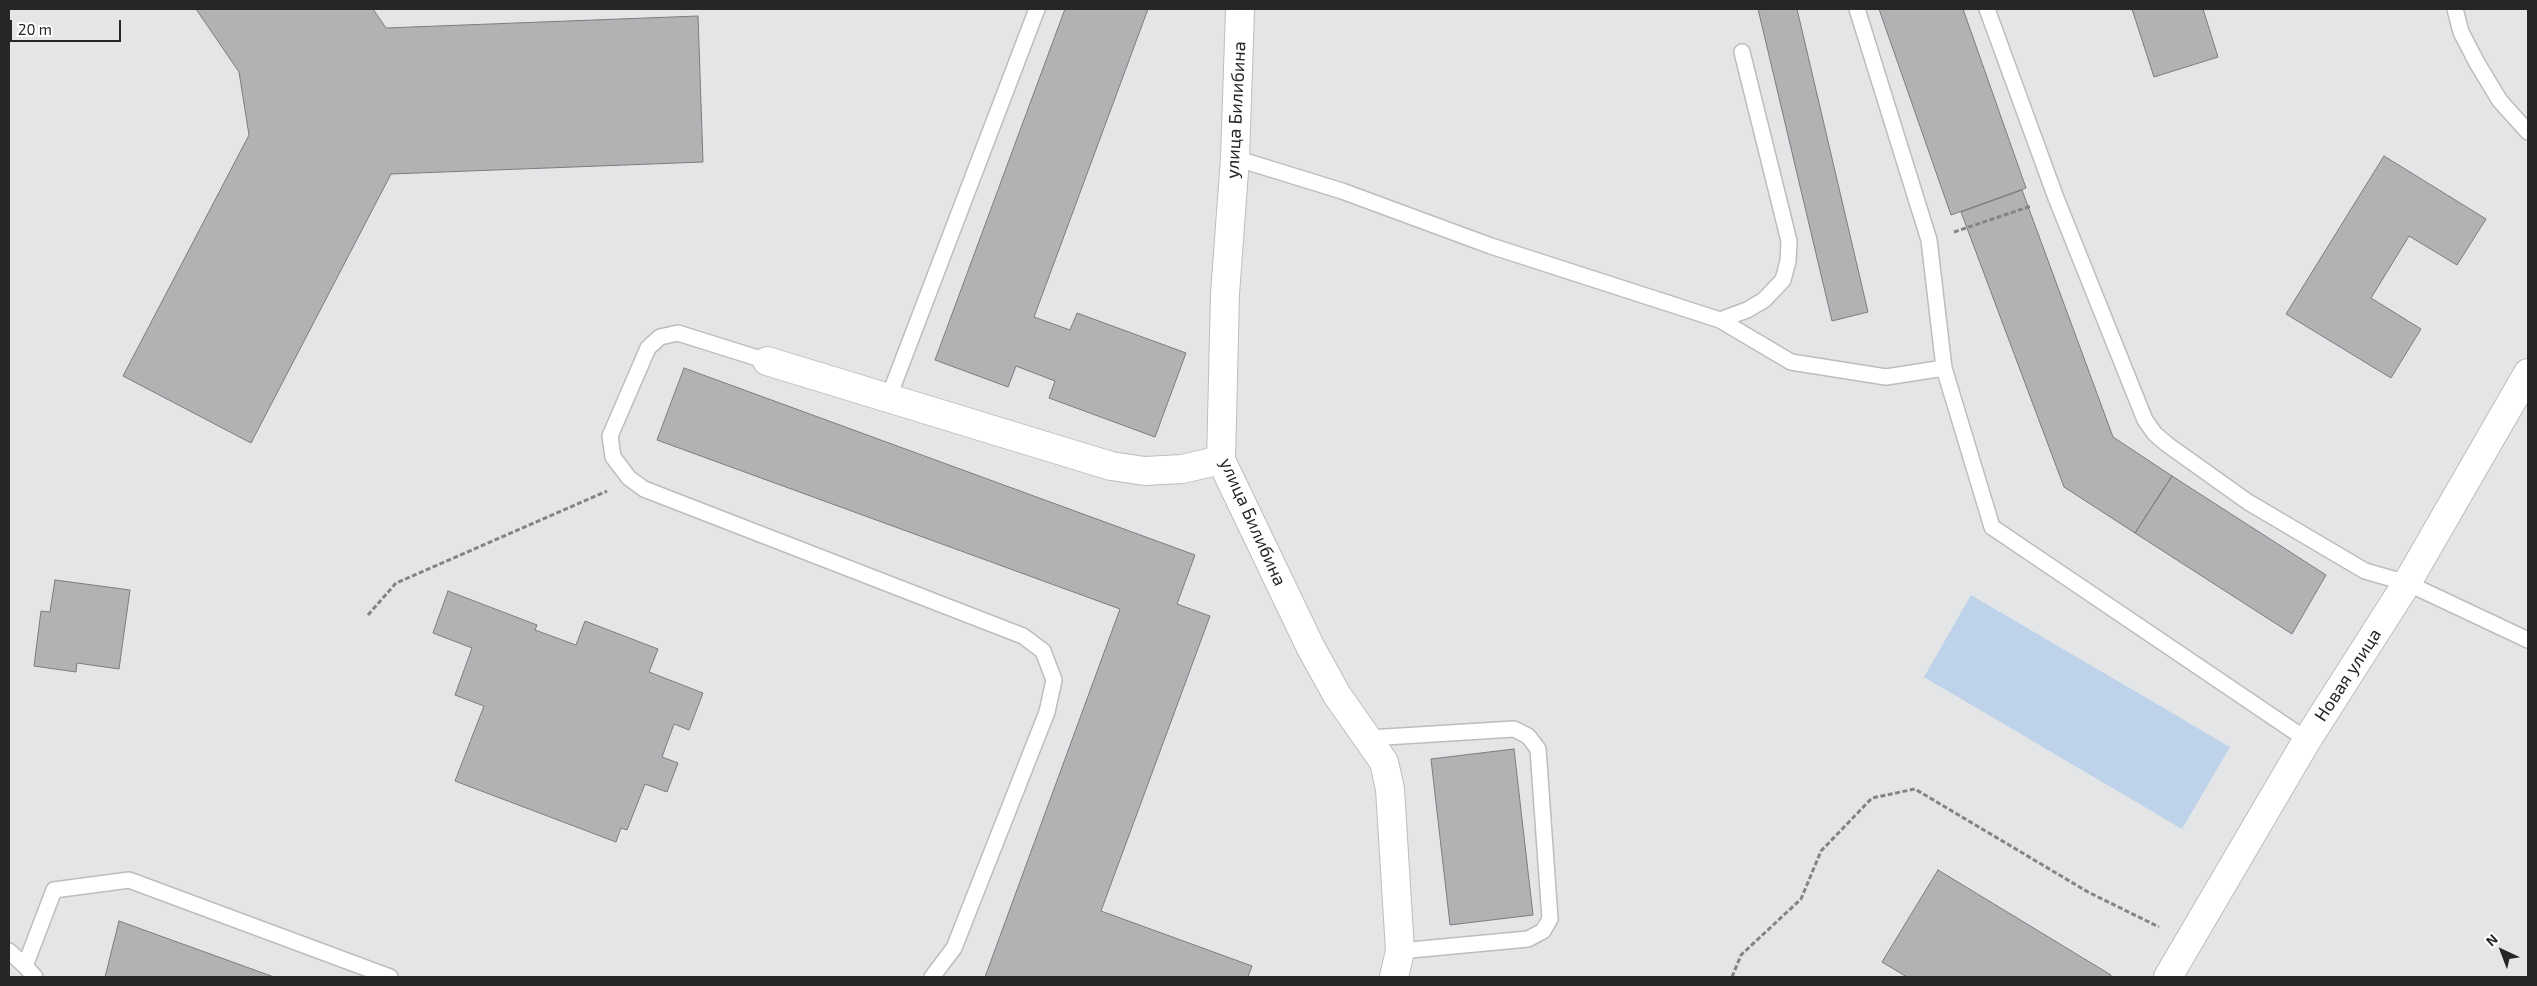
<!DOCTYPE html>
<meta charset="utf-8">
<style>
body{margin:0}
#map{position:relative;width:2537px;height:986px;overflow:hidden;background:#e3e5e7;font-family:"Exo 2",sans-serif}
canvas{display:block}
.frame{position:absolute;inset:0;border:10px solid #262627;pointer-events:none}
.north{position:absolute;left:2477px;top:926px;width:50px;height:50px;-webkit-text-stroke:4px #fff;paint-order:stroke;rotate:317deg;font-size:14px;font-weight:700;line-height:20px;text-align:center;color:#262627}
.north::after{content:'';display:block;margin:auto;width:18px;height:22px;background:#262627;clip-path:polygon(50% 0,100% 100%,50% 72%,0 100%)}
.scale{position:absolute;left:10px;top:20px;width:111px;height:22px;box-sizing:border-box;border:2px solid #262627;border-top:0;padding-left:6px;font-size:15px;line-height:18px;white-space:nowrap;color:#262627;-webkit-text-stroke:4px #fff;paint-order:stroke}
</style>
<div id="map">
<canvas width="2537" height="986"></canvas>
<div class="frame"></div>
<div class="north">N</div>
<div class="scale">20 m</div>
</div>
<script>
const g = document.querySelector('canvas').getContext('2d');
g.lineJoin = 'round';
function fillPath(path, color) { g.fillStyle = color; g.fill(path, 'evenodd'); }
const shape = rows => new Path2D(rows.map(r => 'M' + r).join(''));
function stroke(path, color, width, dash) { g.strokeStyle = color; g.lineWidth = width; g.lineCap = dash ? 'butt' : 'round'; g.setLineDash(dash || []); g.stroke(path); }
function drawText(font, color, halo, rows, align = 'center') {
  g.font = font + ' "Exo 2",sans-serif'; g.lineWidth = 4; g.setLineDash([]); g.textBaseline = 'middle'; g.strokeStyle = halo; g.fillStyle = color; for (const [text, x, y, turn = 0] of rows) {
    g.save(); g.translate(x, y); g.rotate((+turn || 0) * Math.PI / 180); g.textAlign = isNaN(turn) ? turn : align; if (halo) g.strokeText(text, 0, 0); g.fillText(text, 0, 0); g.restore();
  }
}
const green = shape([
 [1971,595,2230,747,2182,829,1924,677]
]);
const building = shape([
 [196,9,373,9,386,28,698,16,703,162,391,174,251,443,123,376,249,135,239,72,196,9],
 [1065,9,1148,9,1034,317,1070,330,1077,313,1186,353,1155,437,1049,398,1055,381,1016,366,1008,387,935,360,1065,9],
 [1758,9,1797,9,1868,312,1832,321,1758,9],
 [1879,9,1963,9,2026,188,1951,215,1879,9],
 [2132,9,2203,9,2218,57,2154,77,2132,9],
 [2384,156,2486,219,2457,265,2409,236,2371,298,2421,329,2391,378,2286,314,2384,156],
 [2022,190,2113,437,2172,476,2135,533,2064,487,1961,212,2022,190],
 [684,368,1195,555,1177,604,1210,616,1101,911,1252,966,1248,977,985,977,1120,609,657,440,684,368],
 [2172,476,2326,575,2292,634,2135,533,2172,476],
 [55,580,130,590,119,669,77,663,76,672,34,666,41,611,50,612,55,580],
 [448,591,537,625,535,630,576,645,585,621,658,649,649,672,703,693,689,730,674,724,662,757,678,763,667,792,645,784,627,830,621,828,616,842,455,781,484,706,455,695,472,648,433,633,448,591],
 [1514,749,1533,915,1450,925,1431,759,1514,749],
 [1938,870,2111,975,2110,977,1907,977,1882,962,1938,870],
 [119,921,274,977,105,977,119,921]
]);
const path = shape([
 [1954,232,2031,206],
 [368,615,396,583,607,491],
 [1732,977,1741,955,1801,899,1821,851,1872,798,1915,789,2088,892,2159,927]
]);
const lane = shape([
 [1857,9,1929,240,1944,368,1992,527,2307,740],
 [1987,9,2056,198,2145,420,2155,434,2168,445,2248,502,2365,571,2407,583,2528,640],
 [2455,9,2461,32,2477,63,2500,101,2528,132],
 [1235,158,1342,191,1491,246,1720,320,1791,362,1886,377,1944,368],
 [1720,320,1747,310,1764,300,1783,280,1788,261,1789,241,1742,52],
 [767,361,678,333,660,337,648,348,610,436,613,457,629,478,644,489,1023,636,1043,651,1054,680,1047,712,954,948,932,977],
 [888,399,1037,9],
 [1369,738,1514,729,1528,736,1538,749,1550,919,1543,931,1528,939,1400,951],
 [9,951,25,966],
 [35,977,25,966,54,890,129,880,390,977]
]);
const street = shape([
 [1240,9,1235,158,1225,294,1221,460,1311,648,1337,695,1384,762,1390,789,1400,951,1394,977],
 [767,361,1111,466,1145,471,1182,469,1221,460],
 [2168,977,2307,740,2407,583,2528,373]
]);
const streetNames = [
 ["улица Билибина",1236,110,-87],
 ["улица Билибина",1253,522,66],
 ["Новая улица",2348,675,-57]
];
fillPath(green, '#bed3ea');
fillPath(building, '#b0b2b3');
stroke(building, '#7b7c7e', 1);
stroke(lane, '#bcbdbf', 18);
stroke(street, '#bcbdbf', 30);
stroke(path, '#838485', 3, [5, 2.5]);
stroke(lane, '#fff', 15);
stroke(street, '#fff', 28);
drawText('18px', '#262627', '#fff', streetNames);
</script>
